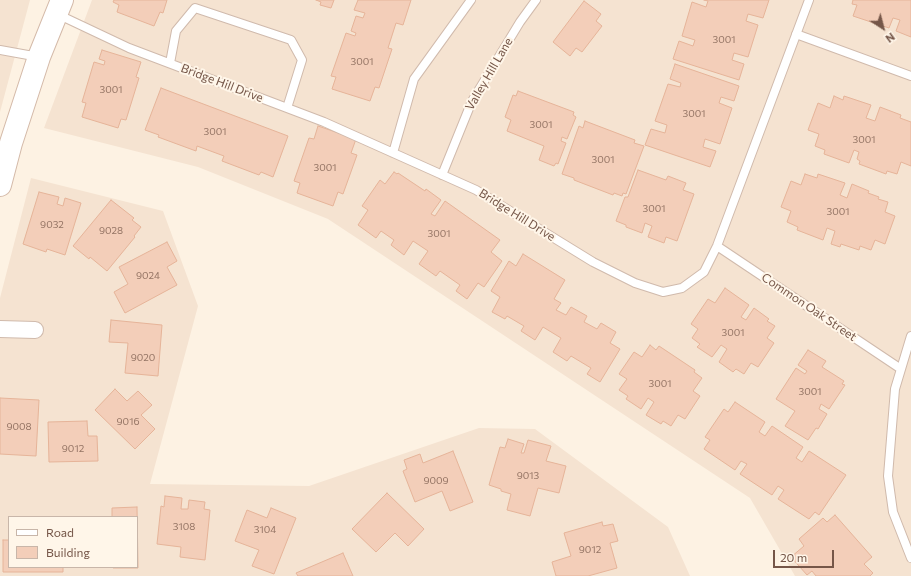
<!DOCTYPE html>
<style>
body{margin:0}
#map{position:relative;width:911px;height:576px;overflow:hidden;background:#fdf2e3;font-family:Commissioner,sans-serif}
canvas{display:block}
.legend{position:absolute;left:8px;top:516px;width:130px;height:52px;box-sizing:border-box;background:#fff6e9;border:1px solid #c8b6a9;margin:0;padding:5px 7px;list-style:none;font-size:12px;color:#755648}
.legend li{display:flex;align-items:center;gap:8px;height:20px}
.legend b{width:20px;border:1px solid #c8b6a9}
.north{position:absolute;left:863px;top:8px;width:40px;height:40px;-webkit-text-stroke:3px #fff6e9;paint-order:stroke;rotate:144deg;font-size:11px;font-weight:700;line-height:16px;text-align:center;color:#755648}
.north::after{content:'';display:block;margin:auto;width:14px;height:18px;background:#755648;clip-path:polygon(50% 0,100% 100%,50% 72%,0 100%)}
.scale{position:absolute;left:773px;top:550px;width:61px;height:18px;box-sizing:border-box;border:2px solid #755648;border-top:0;padding-left:5px;font-size:12px;line-height:14px;white-space:nowrap;color:#755648;-webkit-text-stroke:3px #fff6e9;paint-order:stroke}
</style>
<div id="map">
<canvas width="911" height="576"></canvas>
<ul class="legend">
<li><b style="height:5px;background:#fff"></b>Road</li>
<li><b style="height:11px;background:#f3ceb9"></b>Building</li>
</ul>
<div class="north">N</div>
<div class="scale">20 m</div>
</div>
<script>
const g = document.querySelector('canvas').getContext('2d');
g.lineJoin = 'round';
function fillPath(path, color) { g.fillStyle = color; g.fill(path, 'evenodd'); }
const shape = rows => new Path2D(rows.map(r => 'M' + r).join(''));
function stroke(path, color, width, dash) { g.strokeStyle = color; g.lineWidth = width; g.lineCap = dash ? 'butt' : 'round'; g.setLineDash(dash || []); g.stroke(path); }
function drawText(font, color, halo, rows, align = 'center') {
  g.font = font + ' Commissioner,sans-serif'; g.lineWidth = 4; g.setLineDash([]); g.textBaseline = 'middle'; g.strokeStyle = halo; g.fillStyle = color; for (const [text, x, y, turn = 0] of rows) {
    g.save(); g.translate(x, y); g.rotate((+turn || 0) * Math.PI / 180); g.textAlign = isNaN(turn) ? turn : align; if (halo) g.strokeText(text, 0, 0); g.fillText(text, 0, 0); g.restore();
  }
}
const residential = shape([
 [0,0,30,0,0,112],
 [92,0,911,0,911,576,795,576,750,498,328,219,198,167,44,128],
 [31,178,163,211,198,306,150,484,309,486,479,428,535,429,668,527,690,576,0,576,0,298],
 [9,517,137,517,137,567,9,567]
]);
const building = shape([
 [114,0,167,0,163,13,160,12,154,26,117,12,119,5,113,2,114,0],
 [316,0,334,0,331,8,320,5,321,2,316,0],
 [358,0,411,0,403,25,396,23,388,48,392,49,379,88,375,87,370,101,332,89,336,77,331,76,346,33,355,36,356,33,351,31,356,16,363,18,365,13,354,10,358,0],
 [704,0,769,0,763,18,748,14,746,21,758,25,748,57,734,53,732,60,744,64,739,80,673,59,679,41,693,46,695,40,682,36,692,2,706,7,708,1,704,0],
 [853,0,911,0,911,37,896,31,900,20,893,18,889,28,853,16,857,5,852,4,853,0],
 [584,1,601,14,596,21,602,26,582,52,576,48,570,56,553,42,584,1],
 [102,50,141,62,136,77,139,78,126,120,121,119,118,128,82,117,86,103,82,102,94,62,104,65,105,61,99,59,102,50],
 [675,64,739,86,734,101,721,97,719,103,732,108,720,144,705,139,703,147,716,151,710,167,645,145,651,129,665,133,667,125,655,121,668,84,680,87,681,83,670,79,675,64],
 [161,88,288,136,273,177,261,172,259,175,222,161,224,156,197,146,196,151,158,137,159,135,145,130,161,88],
 [518,91,574,112,573,115,576,117,567,139,562,137,561,141,566,143,558,164,556,163,554,166,539,160,544,146,507,131,511,120,505,117,513,95,516,96,518,91],
 [834,96,843,100,844,96,871,105,866,118,875,121,880,107,901,115,900,118,911,122,911,166,901,162,897,174,887,171,886,174,859,164,860,161,857,159,859,152,854,150,849,163,824,154,825,150,815,146,819,134,808,130,818,103,830,108,834,96],
 [585,121,635,140,634,143,644,146,626,194,623,193,622,196,614,193,613,195,574,180,574,178,562,174,579,126,583,128,585,121],
 [318,126,356,139,351,153,357,155,343,194,338,192,333,206,297,193,300,183,294,181,309,138,314,139,318,126],
 [638,170,666,180,668,176,686,183,683,190,694,194,677,241,666,237,664,243,648,237,652,226,645,223,642,233,626,227,626,225,616,221,625,197,628,197,638,170],
 [394,172,397,174,398,173,425,191,426,189,441,200,431,214,435,216,445,201,500,240,491,252,502,261,484,287,478,283,467,299,456,291,460,285,440,271,436,276,419,264,428,251,413,241,404,255,391,245,394,240,381,231,376,238,358,225,368,210,362,206,380,180,385,184,394,172],
 [805,174,817,178,818,174,845,183,840,195,847,198,852,184,869,191,868,193,879,197,878,199,888,202,885,212,895,216,885,244,875,240,871,250,860,246,859,250,841,244,840,247,831,244,835,231,827,228,823,240,797,230,798,227,787,222,791,211,781,207,791,181,801,185,805,174],
 [39,192,59,197,57,204,63,206,65,198,81,203,65,255,47,249,46,252,23,244,39,192],
 [111,200,134,218,132,220,141,227,134,236,135,237,107,271,90,257,89,259,73,246,111,200],
 [167,242,177,261,167,267,177,285,125,313,114,292,128,284,119,267,167,242],
 [523,254,565,280,554,299,561,303,556,310,566,315,571,307,587,316,584,322,597,329,601,323,616,332,610,343,620,349,600,382,587,374,591,368,571,356,567,361,553,352,561,338,543,327,535,340,521,331,524,326,507,316,505,319,492,312,500,297,491,291,509,261,516,266,523,254],
 [725,288,749,305,741,317,746,320,754,308,769,319,767,321,775,326,767,338,774,343,758,367,751,363,744,374,736,369,733,372,719,362,727,349,721,345,712,357,697,347,700,344,692,338,698,329,691,324,708,299,715,303,725,288],
 [111,320,162,325,158,376,125,373,128,343,109,342,111,320],
 [650,345,656,350,659,346,695,370,694,372,702,378,693,391,700,396,685,419,678,415,671,426,663,421,661,424,646,415,654,402,648,398,641,409,626,399,628,396,619,390,627,379,619,374,634,352,642,357,650,345],
 [808,350,826,361,822,367,844,381,842,384,845,385,829,409,821,404,819,409,827,414,818,429,816,428,808,440,785,426,795,411,776,399,796,368,805,374,807,371,798,365,808,350],
 [115,389,127,401,138,391,152,405,141,415,155,429,135,449,95,410,115,389],
 [0,398,39,400,36,456,0,454,0,398],
 [735,402,765,422,759,432,765,436,772,426,803,447,796,458,802,462,809,451,846,475,819,515,815,512,809,519,778,499,784,490,778,486,772,495,740,474,747,464,741,461,735,470,704,449,710,440,705,437,724,409,728,412,735,402],
 [87,421,88,436,97,436,98,461,49,462,48,422,87,421],
 [508,439,524,444,521,453,524,453,528,440,551,446,546,461,566,466,559,493,538,488,530,516,507,510,511,494,501,491,501,489,489,485,500,447,505,448,508,439],
 [453,451,473,502,450,511,442,491,415,502,403,471,407,469,404,460,420,454,423,463,453,451],
 [387,493,424,529,408,546,395,533,376,552,352,529,387,493],
 [165,496,182,498,181,509,188,509,189,500,205,502,204,509,210,510,205,560,180,557,181,547,157,544,161,506,164,507,165,496],
 [137,507,138,568,113,568,113,567,137,567,137,517,112,517,112,508,137,507],
 [271,508,296,518,274,574,252,566,259,550,235,541,247,510,267,518,271,508],
 [835,515,872,557,864,564,873,573,870,576,816,576,812,571,807,575,791,557,804,546,799,539,823,518,827,522,835,515],
 [602,522,603,526,613,524,618,541,610,543,617,568,588,576,556,576,552,562,571,556,564,533,602,522],
 [3,540,9,540,9,567,63,567,63,572,3,572,3,540],
 [343,553,353,576,298,576,296,573,343,553]
]);
const lane = shape([
 [57,14,129,48,324,122,476,190,593,262,635,283,663,292,682,288,704,272,717,246,809,0],
 [796,34,911,76],
 [0,50,39,57],
 [170,63,176,31,195,8,291,40,302,60,287,108],
 [393,153,414,79,471,0],
 [442,175,472,101,520,22,536,0],
 [717,246,901,369],
 [911,336,895,389,888,476,893,512,911,558]
]);
const street = shape([
 [0,329,35,330]
]);
const secondary = shape([
 [0,185,11,143,39,57,62,0]
]);
const numberNames = [
 ["3001",724,40],
 ["3001",362,62],
 ["3001",111,90],
 ["3001",694,114],
 ["3001",541,125],
 ["3001",215,132],
 ["3001",864,140],
 ["3001",603,160],
 ["3001",325,168],
 ["3001",654,209],
 ["3001",838,212],
 ["9032",52,225],
 ["9028",111,231],
 ["3001",439,234],
 ["9024",148,276],
 ["3001",733,333],
 ["9020",143,358],
 ["3001",660,384],
 ["3001",810,392],
 ["9016",128,422],
 ["9008",19,427],
 ["9012",73,449],
 ["9013",528,476],
 ["9009",436,481],
 ["3108",184,527],
 ["3104",265,530],
 ["9012",590,550]
];
const streetNames = [
 ["Valley Hill Lane",489,74,-60],
 ["Bridge Hill Drive",222,83,21],
 ["Bridge Hill Drive",517,215,32],
 ["Common Oak Street",809,307,34]
];
fillPath(residential, '#f5e3d1');
fillPath(building, '#f3ceb9');
stroke(building, '#e6b499', 1);
stroke(lane, '#d0baac', 10);
stroke(street, '#d0baac', 18);
stroke(secondary, '#d4baa9', 24);
stroke(lane, '#fff', 8);
stroke(street, '#fff', 16);
stroke(secondary, '#fff', 22);
drawText('10px', '#947464', null, numberNames);
drawText('12px', '#755648', '#fff6e9', streetNames);
</script>
